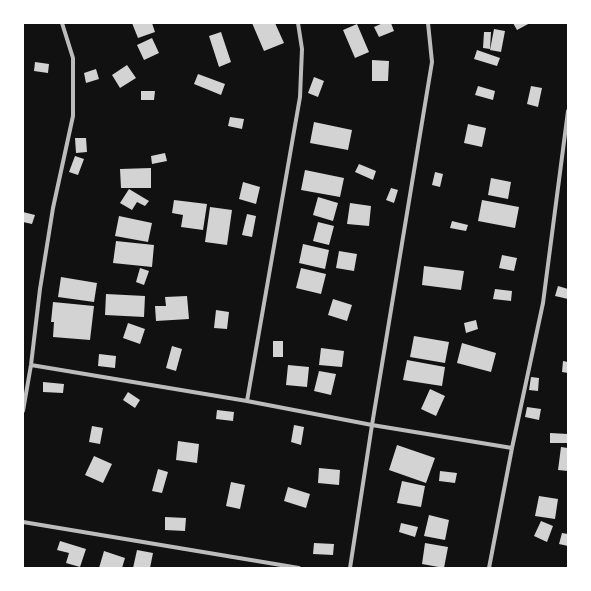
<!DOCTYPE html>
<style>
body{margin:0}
#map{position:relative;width:591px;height:591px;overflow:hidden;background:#111;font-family:Literata,serif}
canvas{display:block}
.frame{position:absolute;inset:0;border:24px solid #fff;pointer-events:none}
</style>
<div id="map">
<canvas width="591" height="591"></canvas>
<div class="frame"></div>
</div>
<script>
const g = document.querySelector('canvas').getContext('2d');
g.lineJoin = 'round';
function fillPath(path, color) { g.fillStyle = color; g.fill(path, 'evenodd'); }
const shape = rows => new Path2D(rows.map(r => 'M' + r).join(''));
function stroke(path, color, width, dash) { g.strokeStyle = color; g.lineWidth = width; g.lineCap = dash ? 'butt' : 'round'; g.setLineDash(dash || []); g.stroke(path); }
const building = shape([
 [132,23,152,23,155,32,138,38],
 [252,23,275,23,284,43,264,51],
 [383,23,391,23,394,31,379,37,374,27],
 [513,23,530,23,517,30],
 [357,24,369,52,355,58,343,30],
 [494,29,505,31,501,52,490,50],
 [221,32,231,62,219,67,209,36],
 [484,32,491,32,490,49,483,48],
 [152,38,159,53,144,60,137,45],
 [477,50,500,58,497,66,474,59],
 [372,60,389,61,388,81,372,81],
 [35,62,49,64,48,73,34,71],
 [127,65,136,78,120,88,112,75],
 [96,69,99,79,86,83,84,73],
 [198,74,225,84,221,95,194,84],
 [314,77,324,81,318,97,308,93],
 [478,86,495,91,493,100,475,95],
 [531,86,542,88,538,107,527,104],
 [141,91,155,91,154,100,141,100],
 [230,117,244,119,242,129,228,126],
 [314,122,352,130,348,150,310,143],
 [468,124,486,128,482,147,464,143],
 [75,138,86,138,87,152,76,153],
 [165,153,167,161,152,164,151,156],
 [75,156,84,159,78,175,69,172],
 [359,164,376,171,373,180,355,172],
 [151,168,151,188,121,188,120,169],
 [305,170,344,178,340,197,301,190],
 [435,172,443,174,440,187,432,185],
 [491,178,511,182,508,199,488,195],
 [243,182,260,187,256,204,239,199],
 [391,188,398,190,394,203,386,200],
 [129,189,149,201,145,206,137,202,132,210,120,203],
 [318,197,338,203,333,221,313,215],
 [174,200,207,204,203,230,181,227,183,215,172,213],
 [482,200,519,207,515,228,478,221],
 [350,203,371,206,369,226,347,224],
 [210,207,232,210,227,245,205,242],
 [23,212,35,215,32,224,23,222],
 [247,214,256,216,252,237,242,235],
 [119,216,152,223,148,242,115,236],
 [452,221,468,225,466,231,450,228],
 [318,222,334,226,329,245,313,241],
 [116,241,154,245,152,267,113,263],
 [303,244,329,250,325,269,299,263],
 [339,251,357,254,354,271,336,268],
 [502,255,517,258,514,271,499,268],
 [424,266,464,271,461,290,422,285],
 [140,268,149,271,144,285,136,282],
 [301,268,326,274,321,294,296,288],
 [61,277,97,283,94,302,58,297],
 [558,286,568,289,568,299,555,296],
 [495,289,512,291,511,301,493,299],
 [106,294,145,296,144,317,105,315],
 [187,296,189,319,156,321,155,306,166,306,165,297],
 [333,299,352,305,347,321,328,315],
 [53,302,94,306,90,340,53,337,54,322,51,322],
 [216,310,229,312,227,329,214,328],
 [476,320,478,329,466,333,464,323],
 [128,323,145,329,140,344,123,338],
 [414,336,449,342,445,363,410,357],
 [273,341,283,341,283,357,273,357],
 [462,343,496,353,491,372,457,363],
 [172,346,182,349,176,371,166,368],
 [321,348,344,351,342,367,319,365],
 [99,354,116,356,115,368,98,366],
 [407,360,445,367,442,386,403,380],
 [563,361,568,362,568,373,562,372],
 [288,365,309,367,307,387,286,385],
 [319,371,336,374,331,395,314,391],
 [531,377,539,378,538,391,529,390],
 [43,382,64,384,63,393,43,392],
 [430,389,445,396,436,416,421,409],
 [128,392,140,400,135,408,123,400],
 [527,407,541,409,539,420,525,417],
 [217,410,234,412,233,421,216,419],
 [294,425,304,427,301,445,291,442],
 [92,426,103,428,100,444,89,442],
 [550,433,568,434,568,443,550,443],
 [178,441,199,444,197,463,176,460],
 [397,445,435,458,426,483,389,470],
 [561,447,568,448,568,471,558,470],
 [94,456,112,464,103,483,85,475],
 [319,468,340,470,339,485,318,483],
 [158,469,168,472,162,493,152,491],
 [440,471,457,473,455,483,439,481],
 [402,481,425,486,421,507,397,503],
 [231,482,245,485,240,509,226,506],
 [288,487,310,494,306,508,284,501],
 [539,496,558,499,555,519,535,516],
 [429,515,449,520,445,540,424,536],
 [165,517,186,518,185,531,165,530],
 [541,521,553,526,547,542,534,536],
 [401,523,418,527,415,537,399,532],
 [562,533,568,534,568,546,559,544],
 [60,541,86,549,80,567,66,563,69,553,57,550],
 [314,543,334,544,333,555,313,554],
 [425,543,448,547,444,568,422,564],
 [137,550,153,553,150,568,133,568],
 [104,551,125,558,122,568,99,568]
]);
const minor = shape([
 [31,365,247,401,372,425,512,448],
 [247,401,300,97,302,49,298,23],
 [23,411,31,365,40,289,53,208,73,116,73,58,62,23],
 [23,522,299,568],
 [350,568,372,425,432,62,428,23],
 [489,568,512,448,543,303,568,111]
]);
fillPath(building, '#d3d3d3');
stroke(minor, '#bcbcbc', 4);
</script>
